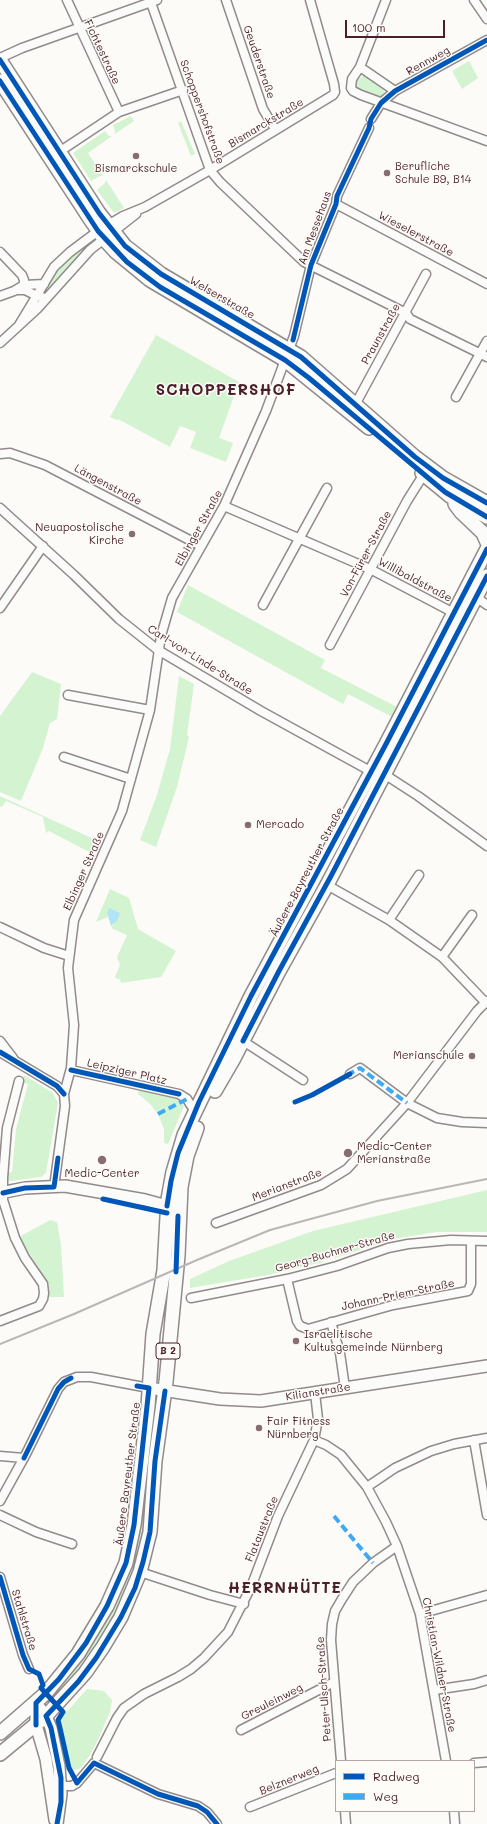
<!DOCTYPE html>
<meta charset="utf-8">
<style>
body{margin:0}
#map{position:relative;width:487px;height:1824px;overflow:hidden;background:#fcfbf8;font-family:Mali,sans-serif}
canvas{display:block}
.legend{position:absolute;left:335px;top:1760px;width:140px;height:52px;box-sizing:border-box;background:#fdfcf7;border:1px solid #b5a4a5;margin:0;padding:5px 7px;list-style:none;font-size:12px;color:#4a1f2b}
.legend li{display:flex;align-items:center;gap:8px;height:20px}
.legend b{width:20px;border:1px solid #b5a4a5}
.scale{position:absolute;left:345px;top:20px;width:100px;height:18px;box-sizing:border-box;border:2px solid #4a1f2b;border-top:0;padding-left:5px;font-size:12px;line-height:14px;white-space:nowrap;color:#4a1f2b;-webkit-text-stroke:3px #fdfcf7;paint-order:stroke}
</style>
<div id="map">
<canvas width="487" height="1824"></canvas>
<ul class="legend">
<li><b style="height:5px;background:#0057b8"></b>Radweg</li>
<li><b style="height:5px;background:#3fa9f5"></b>Weg</li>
</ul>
<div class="scale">100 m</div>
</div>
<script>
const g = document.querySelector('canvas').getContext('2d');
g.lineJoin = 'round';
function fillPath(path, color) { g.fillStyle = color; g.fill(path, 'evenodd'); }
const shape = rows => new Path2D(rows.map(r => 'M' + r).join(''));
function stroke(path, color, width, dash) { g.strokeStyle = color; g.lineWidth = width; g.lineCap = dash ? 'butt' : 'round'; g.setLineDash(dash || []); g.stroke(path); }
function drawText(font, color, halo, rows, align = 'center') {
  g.font = font + ' Mali,sans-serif'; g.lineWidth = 3; g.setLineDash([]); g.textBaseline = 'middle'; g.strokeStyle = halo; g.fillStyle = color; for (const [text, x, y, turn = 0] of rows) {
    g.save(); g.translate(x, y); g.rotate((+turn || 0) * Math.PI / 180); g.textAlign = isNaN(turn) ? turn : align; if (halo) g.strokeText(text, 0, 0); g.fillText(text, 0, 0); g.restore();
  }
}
const green = shape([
 [469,61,478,78,462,89,452,71],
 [363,76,368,76,383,87,384,92,382,96,375,96,358,88,356,86,357,80],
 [131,116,134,121,115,134,115,131,113,125],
 [181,121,195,154,191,156,178,123],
 [105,131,109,136,112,136,88,153,103,176,100,176,91,181,73,153],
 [106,180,124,208,114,213,97,190,105,183],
 [93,240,91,244,65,271,47,293,42,293,56,271,65,261],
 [156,335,239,382,219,438,233,443,226,462,190,448,196,432,180,426,170,447,118,419,117,420,110,417],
 [188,585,325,660,321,668,397,707,392,717,348,694,343,704,177,612],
 [32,672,61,684,57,719,50,723,43,748,21,801,0,792,0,716],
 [179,676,194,684,187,735,189,737,177,787,156,847,140,840,157,795,170,749],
 [0,796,98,841,93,854,49,831,46,833,43,817,6,801,2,807,0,806],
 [110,889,129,898,138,929,176,951,161,977,121,983,120,979,117,979,115,977,120,965,117,957,127,935,113,929,111,926,114,925,107,913,108,917,96,922],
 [24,1075,53,1093,58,1103,46,1173,41,1177,11,1181,7,1180,7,1173,12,1172,16,1129,28,1084,21,1082],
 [139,1089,179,1098,184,1106,168,1144,164,1143,164,1129,158,1114,150,1104,138,1094],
 [487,1190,487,1232,437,1232,393,1239,335,1258,334,1253,322,1255,323,1262,301,1267,268,1275,190,1288,190,1279,229,1261,313,1231],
 [50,1220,57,1222,61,1245,64,1297,48,1297,49,1285,19,1237],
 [150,1432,152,1435,146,1538,115,1623,59,1700,53,1693,107,1614],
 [87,1689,104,1691,112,1700,110,1712,97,1742,90,1755,80,1769,72,1770,60,1722,62,1717]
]);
const water = shape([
 [109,908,120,913,117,921,111,926,107,913]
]);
const street = shape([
 [67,0,119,112],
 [150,0,210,170,220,182,304,262,406,313,410,319,487,357],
 [226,0,263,109,275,129],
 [386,0,360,67,352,79,351,88,353,91,361,95,487,141],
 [474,0,487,19],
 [0,58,22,48,157,0],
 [360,67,395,91],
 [371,119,381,103,395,91,487,40],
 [59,152,119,112,183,90],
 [336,204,487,284],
 [0,252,22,275,24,280,24,285],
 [18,290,25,290,37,296,42,297],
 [0,296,14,291,24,285,44,284],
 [19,325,54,267,70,252,98,231,123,216,145,207,210,170,333,95,335,92,334,84,310,0],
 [0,343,37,309,90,250,136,214],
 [456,397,487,341],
 [355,405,426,274],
 [0,454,10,453,45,465,201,546],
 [224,506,370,569,454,613],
 [0,508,74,575,119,619,158,650,261,711,372,772],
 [476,597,487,605],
 [263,605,327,488],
 [0,608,43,546],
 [330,645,407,501,424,474],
 [68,695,150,710],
 [64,757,131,779],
 [384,774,418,796,487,846],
 [327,885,389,920,442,957,485,1002],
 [389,920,419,875],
 [0,927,44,948,69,956],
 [442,957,472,915],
 [0,1041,13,1058],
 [243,1041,303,1080],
 [0,1052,57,1086,64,1094],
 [71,1070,179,1094,187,1099,195,1112],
 [350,1074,360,1068,407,1103,437,1118,462,1122,487,1123],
 [54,1187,65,1106,64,1094,71,1068,74,1025,68,968,74,920,122,811,150,710,161,636,172,598,224,506,266,411,294,336,311,265,336,204,337,196,369,128],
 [216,1223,321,1185,347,1169,407,1103,477,1011,487,1001],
 [287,1279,297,1321,300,1326,308,1329,393,1305,468,1291,471,1284,471,1241],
 [191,1298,287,1279,337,1266,388,1248,408,1244,451,1240,487,1241],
 [0,1321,39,1306,43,1299,44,1293,43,1284,25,1258,15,1238,3,1200,3,1178,7,1128,19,1081],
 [331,1322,340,1353,345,1388],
 [314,1440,326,1445,341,1455,367,1487,386,1522,397,1546,420,1614,446,1761],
 [474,1440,487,1515],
 [0,1456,24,1458],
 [367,1487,395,1468,431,1451,454,1444,487,1438],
 [0,1501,26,1454,58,1389,64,1382,77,1377,91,1377,149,1388],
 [0,1515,36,1532,72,1544],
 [140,1572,210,1595,244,1604],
 [0,1577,23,1655,29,1669],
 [420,1614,487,1595],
 [434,1690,474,1684,487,1680],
 [241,1730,334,1682],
 [97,1757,117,1718,124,1708,144,1694,178,1677,191,1669,204,1658,228,1632,251,1587,278,1516,314,1440,318,1419,315,1393],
 [341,1761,331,1640,332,1624,335,1611,342,1599,353,1582,373,1563,397,1546],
 [474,1763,487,1762],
 [61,1786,72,1786,77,1783,94,1763,158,1794,198,1806,207,1812,217,1824],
 [250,1807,336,1773],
 [345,1811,346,1824],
 [454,1811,455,1824]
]);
const secondary = shape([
 [0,1193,25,1188,65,1186,145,1200,167,1206,174,1211],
 [149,1388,220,1399,261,1401,487,1366],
 [36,1703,46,1716,51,1728,59,1766,61,1794,57,1824],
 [36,1703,36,1725,46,1759,55,1820]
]);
const primary = shape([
 [0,60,99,213,125,246,161,274,301,357,415,457,443,478,487,503],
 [0,81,90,219,104,239,116,252,150,280,285,360,369,428],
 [422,473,450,496,487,517],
 [455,504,461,512,483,533,487,542],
 [215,1091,233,1060,279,971,327,885,487,576],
 [0,1733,46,1693,78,1654,107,1606,126,1563,134,1525,148,1406,153,1334,164,1270,168,1199,173,1172,184,1135,251,996,386,744,487,549],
 [0,1754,46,1716,85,1673,103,1647,121,1617,140,1572,150,1532,155,1461,166,1382,178,1256,181,1187,187,1156,197,1128]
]);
const rail = shape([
 [0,1344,74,1314,197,1260,270,1230,377,1201,487,1179]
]);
const quiet = shape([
 [347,1075,360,1068,407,1103],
 [158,1114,187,1099],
 [334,1516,373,1563]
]);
const cycleway = shape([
 [0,60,99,213,125,246,161,274,301,357,415,457,443,478,487,503],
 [0,81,98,231,127,262,160,287,285,360,309,378,445,492,487,517],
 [293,340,311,265,336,204,337,196,369,128,371,119,381,103,395,91,487,40],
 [243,1041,279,971,331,876,487,576],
 [0,1052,57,1086,64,1094],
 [71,1070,179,1094],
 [295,1102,312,1095,350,1074],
 [3,1193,25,1188,54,1187,58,1158],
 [103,1199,167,1213],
 [167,1206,171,1181,178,1153,199,1102,251,996,386,744,487,549],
 [176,1272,178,1216],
 [24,1458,58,1389,64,1382,71,1378],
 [0,1577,23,1655,29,1669,39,1674,43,1685,41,1688,63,1712,58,1720,60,1728,69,1768,77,1783,94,1763,158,1794,198,1806,207,1812,217,1824],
 [36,1725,36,1703,59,1679,86,1643,107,1606,126,1563,134,1525,149,1388,137,1386],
 [57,1824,61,1802,61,1778,51,1728,46,1716,78,1682,96,1658,121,1617,135,1588,143,1562,150,1532,155,1461,165,1391]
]);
const markers = [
 [136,156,4,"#886c73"],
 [387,173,4,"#886c73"],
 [132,534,4,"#886c73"],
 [248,825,4,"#886c73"],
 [472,1056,4,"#886c73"],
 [348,1153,5,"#886c73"],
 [102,1160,5,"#886c73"],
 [296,1341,4,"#886c73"],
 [259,1428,4,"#886c73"]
];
const shields = [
 [168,1351,24]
];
const shieldNames = [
 ["B 2",168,1351]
];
const streetNames = [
 ["Fichtestraße",102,52,65],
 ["Rennweg",428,61,-29],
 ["Geuderstraße",259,62,71],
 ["Schoppershofstraße",202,112,70],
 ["Bismarckstraße",266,123,-31],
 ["Am Messehaus",315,228,-70],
 ["Wieselerstraße",416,234,28],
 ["Welserstraße",222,298,30],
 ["Praunstraße",381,334,-61],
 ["Längenstraße",108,485,28],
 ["Elbinger Straße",199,528,-61],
 ["Von-Fürer-Straße",366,554,-62],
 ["Willibaldstraße",415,580,28],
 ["Carl-von-Linde-Straße",200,660,32],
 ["Elbinger Straße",84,871,-66],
 ["Äußere Bayreuther Straße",307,872,-62],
 ["Leipziger Platz",127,1072,13],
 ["Merianstraße",287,1185,-21],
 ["Georg-Buchner-Straße",335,1252,-16],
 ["Johann-Priem-Straße",398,1295,-12],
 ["Kilianstraße",318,1392,-9],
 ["Äußere Bayreuther Straße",128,1474,-83],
 ["Flataustraße",262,1529,-68],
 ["Stahlstraße",24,1620,73],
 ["Christian-Wildner-Straße",439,1665,79],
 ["Peter-Ulsch-Straße",324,1689,-94],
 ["Greuleinweg",272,1702,-27],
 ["Belznerweg",289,1780,-22]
];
const poiNames = [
 ["Berufliche",395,167],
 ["Schule B9, B14",395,180],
 ["Bismarckschule",136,169,"center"],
 ["Neuapostolische",124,528,"right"],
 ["Kirche",124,541,"right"],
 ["Mercado",256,825],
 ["Merianschule",464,1056,"right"],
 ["Medic-Center",357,1147],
 ["Merianstraße",357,1160],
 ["Medic-Center",102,1174,"center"],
 ["Israelitische",304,1335],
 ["Kultusgemeinde Nürnberg",304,1348],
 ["Fair Fitness",267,1422],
 ["Nürnberg",267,1435]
];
const districtNames = [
 ["SCHOPPERSHOF",226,390],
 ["HERRNHÜTTE",285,1588]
];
fillPath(green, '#d4f3d1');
fillPath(water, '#b1e4f4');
stroke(street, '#928a8b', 11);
stroke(secondary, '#928a8b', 14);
stroke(primary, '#928a8b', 16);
stroke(street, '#fbfbf9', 8);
stroke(secondary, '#fbfbf9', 11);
stroke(primary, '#fbfbf9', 13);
stroke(rail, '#bbb6b6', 2);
stroke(quiet, '#3fa9f5', 4, [8, 4]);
stroke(cycleway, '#0057b8', 5);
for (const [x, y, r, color] of markers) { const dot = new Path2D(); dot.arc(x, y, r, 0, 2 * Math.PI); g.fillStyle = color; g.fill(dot); stroke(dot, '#fdfcf7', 1.5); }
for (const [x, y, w] of shields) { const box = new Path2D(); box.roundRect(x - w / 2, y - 8, w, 16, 3); g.fillStyle = '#fdfcf7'; g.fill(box); stroke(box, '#4a1f2b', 1); }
drawText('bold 10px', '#4a1f2b', null, shieldNames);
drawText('11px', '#4a1f2b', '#fdfcf7', streetNames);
drawText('11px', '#4a1f2b', '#fdfcf7', poiNames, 'left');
g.letterSpacing = '1px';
drawText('bold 15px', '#4a1f2b', '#fdfcf7', districtNames);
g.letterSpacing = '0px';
</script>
